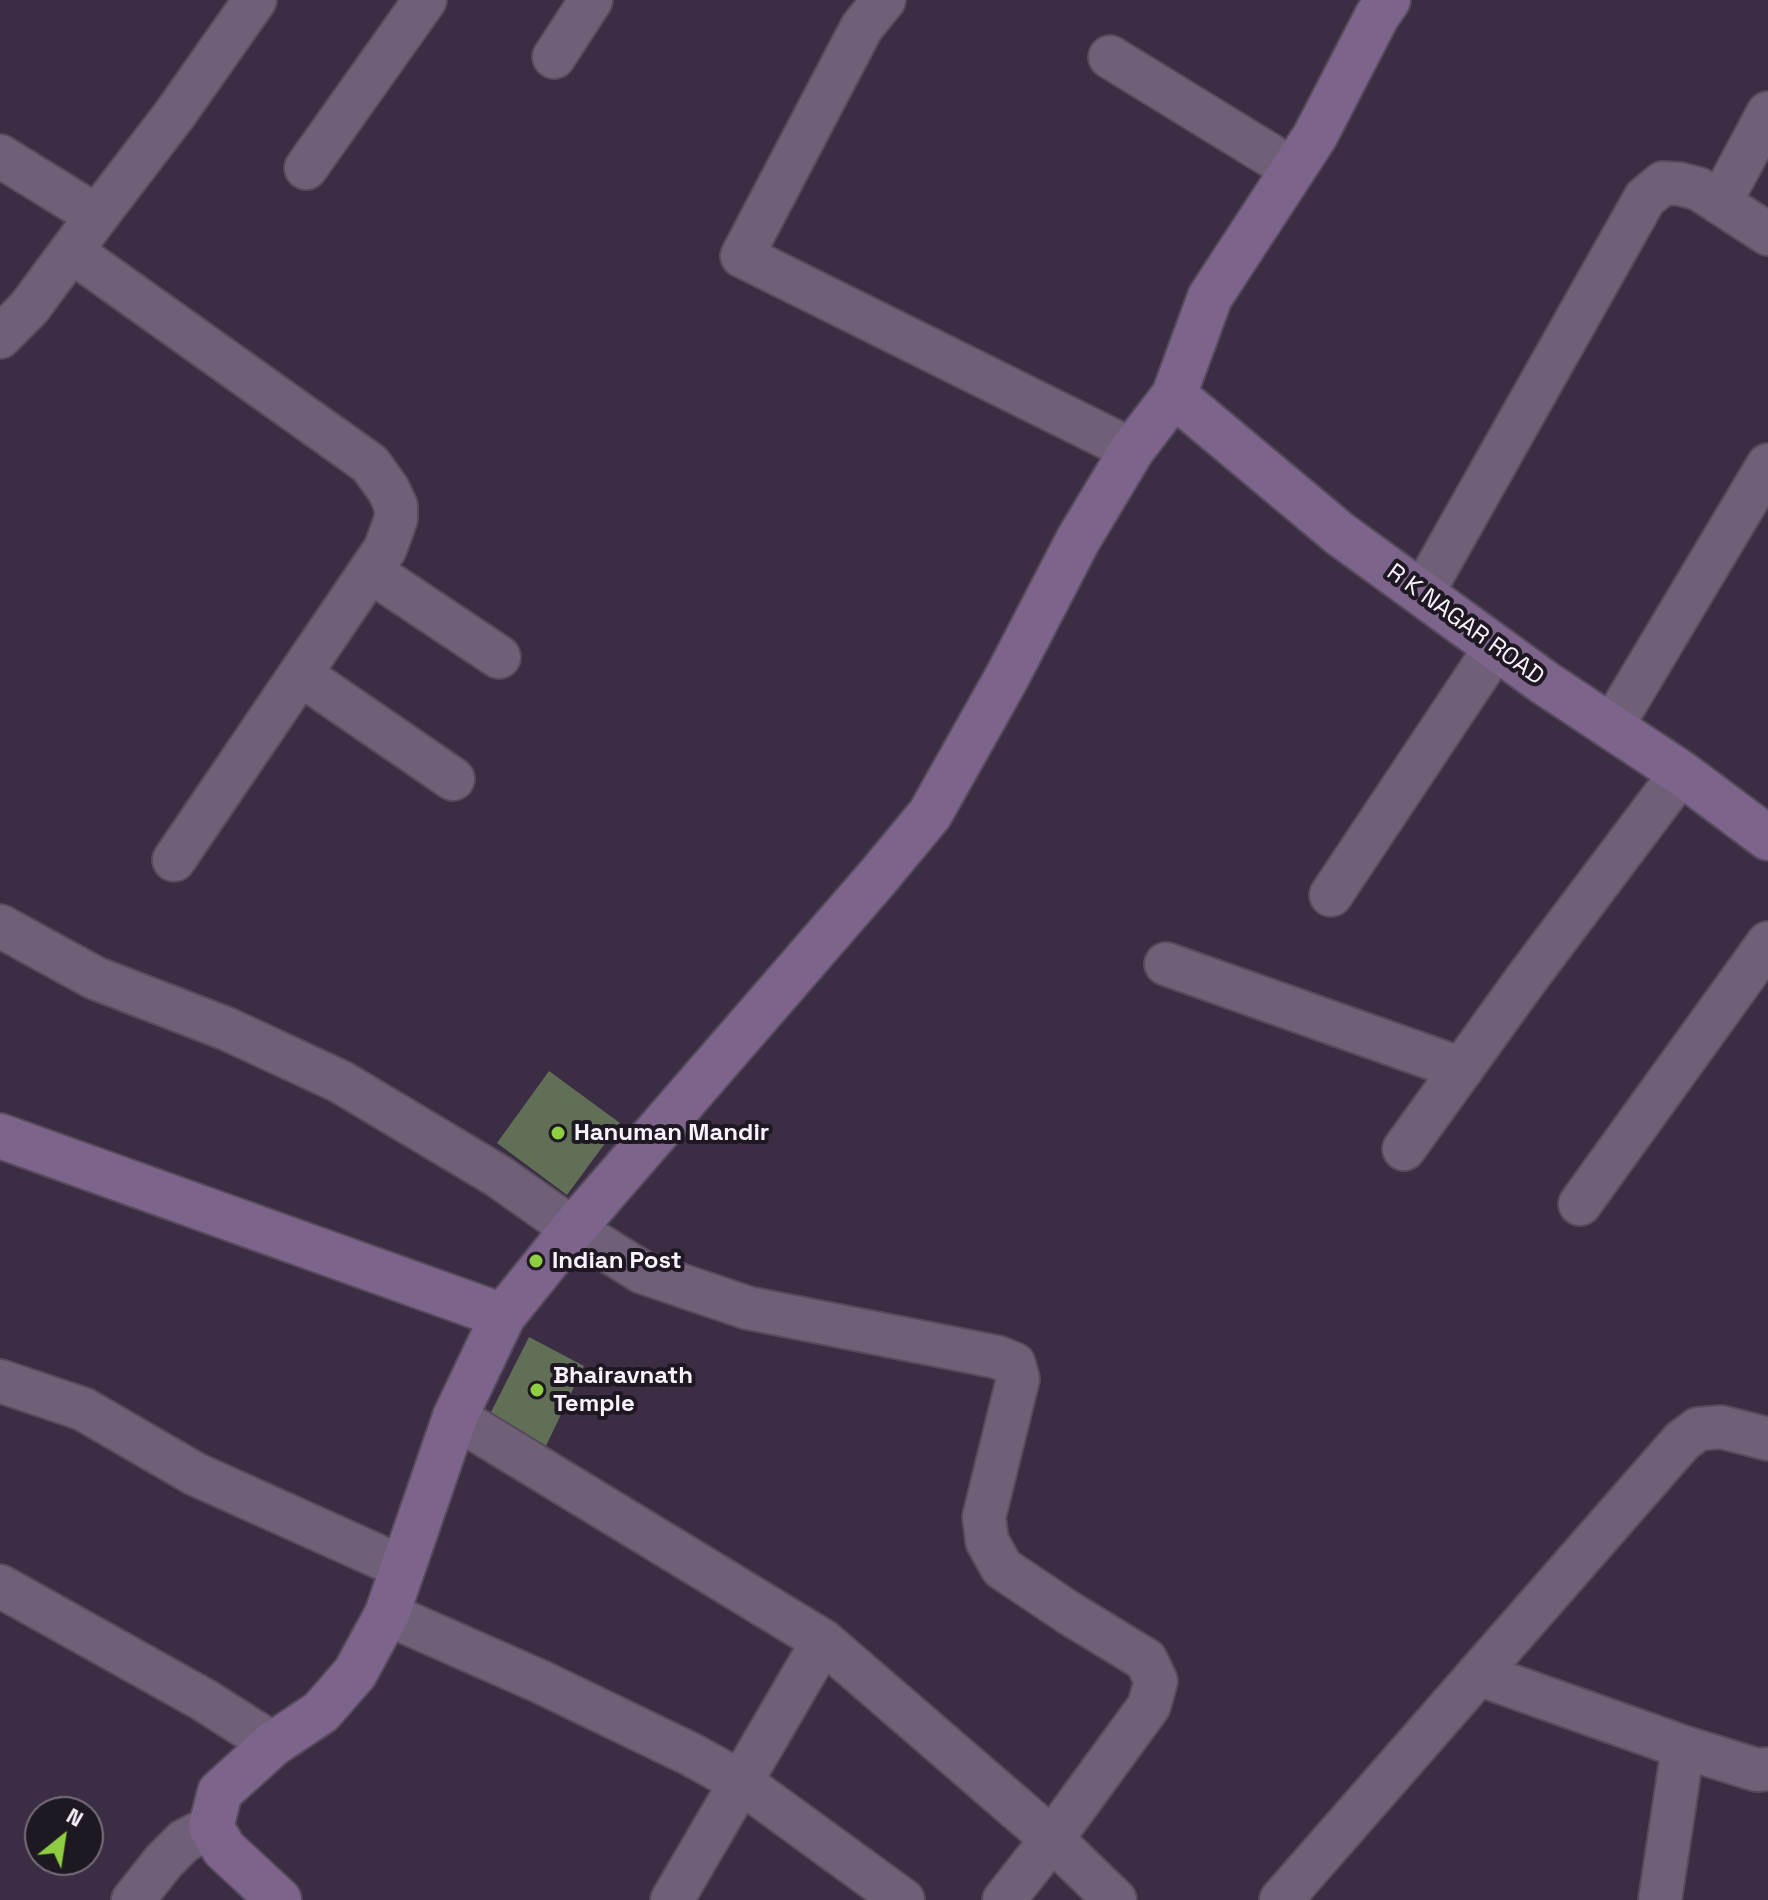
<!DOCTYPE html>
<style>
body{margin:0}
#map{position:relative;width:1768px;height:1900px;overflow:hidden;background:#3b2d43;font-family:"Space Grotesk",sans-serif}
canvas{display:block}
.north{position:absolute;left:24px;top:1796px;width:80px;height:80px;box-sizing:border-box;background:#1e1822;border:2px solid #766f7a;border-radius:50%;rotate:30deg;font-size:22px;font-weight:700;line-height:32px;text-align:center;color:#faf1ff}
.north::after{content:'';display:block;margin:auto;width:28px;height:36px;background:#8fcd42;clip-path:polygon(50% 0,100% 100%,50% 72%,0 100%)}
</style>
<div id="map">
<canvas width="1768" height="1900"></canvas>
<div class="north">N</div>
</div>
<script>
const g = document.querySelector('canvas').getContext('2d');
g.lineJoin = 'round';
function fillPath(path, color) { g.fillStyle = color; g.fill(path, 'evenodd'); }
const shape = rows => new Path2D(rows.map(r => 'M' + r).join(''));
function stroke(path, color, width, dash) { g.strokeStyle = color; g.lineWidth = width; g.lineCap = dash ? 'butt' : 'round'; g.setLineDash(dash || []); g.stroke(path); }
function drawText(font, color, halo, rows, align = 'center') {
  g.font = font + ' "Space Grotesk",sans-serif'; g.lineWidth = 8; g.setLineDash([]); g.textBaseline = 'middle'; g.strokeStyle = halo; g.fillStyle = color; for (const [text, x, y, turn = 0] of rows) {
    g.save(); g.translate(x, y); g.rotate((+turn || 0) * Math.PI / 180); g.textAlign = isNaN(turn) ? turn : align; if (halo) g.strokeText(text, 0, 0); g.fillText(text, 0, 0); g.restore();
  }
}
const building = shape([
 [549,1071,620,1123,567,1195,497,1143],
 [529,1337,584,1366,545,1448,490,1414]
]);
const street = shape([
 [884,0,862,27,742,256,1132,450],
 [554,57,591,0],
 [1110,57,1294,170],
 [0,156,97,216],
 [306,168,425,0],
 [1720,203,1768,113],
 [71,251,370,464,388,489,396,506,396,519,385,549,174,860],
 [0,337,29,308,97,216,175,114,255,0],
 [370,571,499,657],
 [1422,594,1645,198,1663,183,1680,184,1699,189,1768,234],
 [300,674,453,779],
 [1611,728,1768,465],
 [1331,895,1496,647],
 [0,926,95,978,227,1029,341,1082,498,1176,573,1229,642,1272,748,1308,997,1357,1014,1364,1018,1379,984,1517,987,1541,1002,1568,1069,1613,1146,1660,1156,1681,1149,1706,1052,1839,1004,1900],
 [1166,964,1462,1069],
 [1404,1149,1527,978,1681,773],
 [1580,1204,1768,943],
 [0,1381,83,1409,195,1474,384,1559,405,1565],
 [455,1417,823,1641,1052,1839,1115,1900],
 [0,1586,204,1700,273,1744],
 [387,1614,541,1682,690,1754,741,1782,903,1900],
 [1478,1674,1683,1747,1757,1770,1768,1769],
 [133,1900,164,1861,184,1841,211,1827],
 [672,1900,823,1641],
 [1281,1900,1682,1441,1698,1429,1721,1427,1768,1439],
 [1660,1900,1683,1747]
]);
const secondary = shape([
 [1174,395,1340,534,1545,683,1681,773,1768,838],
 [0,1136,503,1316],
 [279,1900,224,1849,211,1827,220,1792,273,1744,321,1712,355,1673,387,1614,455,1417,503,1316,573,1229,877,878,930,814,1007,677,1078,540,1132,450,1174,395,1210,297,1315,136,1377,16,1388,0]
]);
const markers = [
 [558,1133,8,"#8fcd42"],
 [536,1261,8,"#8fcd42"],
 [537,1390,8,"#8fcd42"]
];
const streetNames = [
 ["R K NAGAR ROAD",1465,625,36]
];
const poiNames = [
 ["Hanuman Mandir",574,1133],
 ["Indian Post",552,1261],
 ["Bhairavnath",553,1376],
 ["Temple",553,1404]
];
fillPath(building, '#616f56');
stroke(street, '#564a5c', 46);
stroke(secondary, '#564a5c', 48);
stroke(street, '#6f6078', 42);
stroke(secondary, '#7d648b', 44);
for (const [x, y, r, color] of markers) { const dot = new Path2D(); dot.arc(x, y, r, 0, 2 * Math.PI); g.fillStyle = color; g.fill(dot); stroke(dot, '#1e1822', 3); }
drawText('24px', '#faf1ff', '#1e1822', streetNames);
drawText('bold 24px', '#faf1ff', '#1e1822', poiNames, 'left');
</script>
